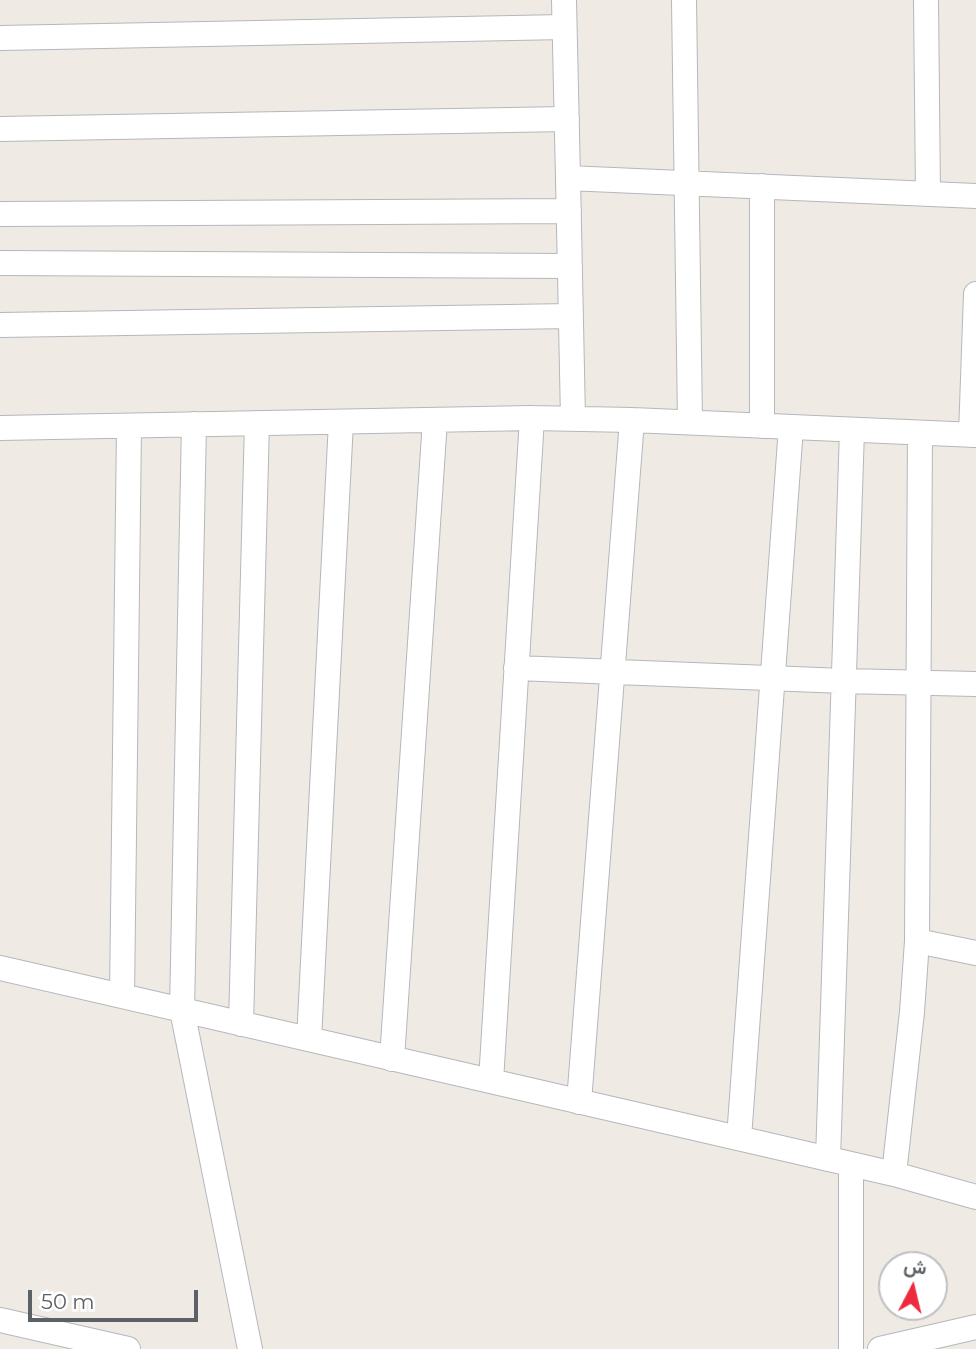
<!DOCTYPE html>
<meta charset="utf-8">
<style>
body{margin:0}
#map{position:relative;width:976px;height:1349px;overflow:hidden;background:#efeae4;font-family:Montserrat,Vazirmatn,sans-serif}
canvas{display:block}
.north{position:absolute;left:878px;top:1251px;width:70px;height:70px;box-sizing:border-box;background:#fff;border:2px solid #bec0c1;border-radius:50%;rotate:7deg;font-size:19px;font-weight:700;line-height:28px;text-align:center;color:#5c6165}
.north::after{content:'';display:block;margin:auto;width:24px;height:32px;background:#ed2b3f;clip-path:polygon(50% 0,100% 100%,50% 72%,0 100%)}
.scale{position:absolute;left:28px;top:1290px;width:170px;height:32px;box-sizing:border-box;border:4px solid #5c6165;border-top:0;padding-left:9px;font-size:21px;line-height:24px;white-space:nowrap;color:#5c6165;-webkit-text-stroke:5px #fff;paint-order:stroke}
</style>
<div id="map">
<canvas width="976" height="1349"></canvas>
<div class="north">ش</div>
<div class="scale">50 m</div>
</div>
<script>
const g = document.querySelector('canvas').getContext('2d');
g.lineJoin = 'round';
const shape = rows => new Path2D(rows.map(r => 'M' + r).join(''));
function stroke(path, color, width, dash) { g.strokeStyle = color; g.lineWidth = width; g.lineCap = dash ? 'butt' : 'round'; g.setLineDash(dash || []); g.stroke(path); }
const street = shape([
 [564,0,568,178],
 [684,0,690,422],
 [926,0,928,194],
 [0,38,564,27],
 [0,129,567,119],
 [762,186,762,426],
 [0,214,569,211],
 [0,263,570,266],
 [0,325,571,316],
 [573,419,568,178,976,196],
 [194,424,182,1010,250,1349],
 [0,428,532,418,632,420,976,435],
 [971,435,976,294],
 [516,668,844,681,976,684],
 [917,941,976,953],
 [0,968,894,1174,976,1197],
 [122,996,129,426],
 [241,1024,257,423],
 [309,1039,341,422],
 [392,1059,435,420],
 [491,1081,532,418],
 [579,1102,632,420],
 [739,1138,791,427],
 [828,1159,852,430],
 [851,1164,851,1349],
 [894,1174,912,1012,917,941,920,433],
 [0,1320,128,1349],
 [880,1349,976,1327]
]);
stroke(street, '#b4b8bb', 26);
stroke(street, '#fff', 24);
</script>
